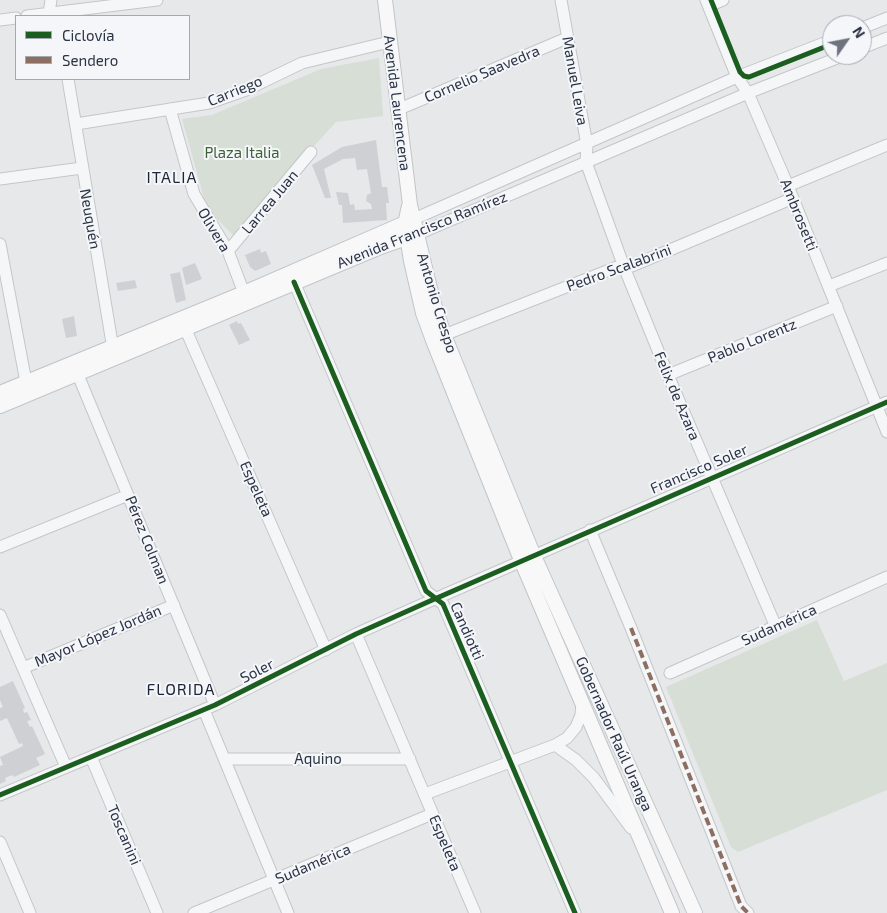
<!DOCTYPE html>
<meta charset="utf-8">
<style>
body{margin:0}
#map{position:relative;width:887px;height:913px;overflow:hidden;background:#e6e8ea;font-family:"Exo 2",sans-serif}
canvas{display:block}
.legend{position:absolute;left:15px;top:15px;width:175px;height:65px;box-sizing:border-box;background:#f4f6f9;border:1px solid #a4a8b1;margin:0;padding:6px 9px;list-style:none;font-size:15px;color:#2b3445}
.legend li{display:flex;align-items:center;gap:10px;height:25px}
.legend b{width:25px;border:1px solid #a4a8b1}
.north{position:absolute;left:822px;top:15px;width:50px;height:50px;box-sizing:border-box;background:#f4f6f9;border:1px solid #a4a8b1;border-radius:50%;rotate:57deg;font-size:14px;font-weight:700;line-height:20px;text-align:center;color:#2b3445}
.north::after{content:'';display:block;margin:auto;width:18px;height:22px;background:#6c737f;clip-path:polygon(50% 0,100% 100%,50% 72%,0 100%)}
</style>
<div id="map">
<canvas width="887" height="913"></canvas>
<ul class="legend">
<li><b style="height:6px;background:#1b5e20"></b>Ciclovía</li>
<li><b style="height:6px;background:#8d6e63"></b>Sendero</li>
</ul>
<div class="north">N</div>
</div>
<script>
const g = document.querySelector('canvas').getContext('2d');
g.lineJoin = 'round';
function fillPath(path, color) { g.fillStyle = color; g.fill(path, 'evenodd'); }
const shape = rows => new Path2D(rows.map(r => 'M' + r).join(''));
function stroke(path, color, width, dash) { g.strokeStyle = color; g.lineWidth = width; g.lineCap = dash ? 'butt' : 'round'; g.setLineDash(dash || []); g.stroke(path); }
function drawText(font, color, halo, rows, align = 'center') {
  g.font = font + ' "Exo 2",sans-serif'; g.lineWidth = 4; g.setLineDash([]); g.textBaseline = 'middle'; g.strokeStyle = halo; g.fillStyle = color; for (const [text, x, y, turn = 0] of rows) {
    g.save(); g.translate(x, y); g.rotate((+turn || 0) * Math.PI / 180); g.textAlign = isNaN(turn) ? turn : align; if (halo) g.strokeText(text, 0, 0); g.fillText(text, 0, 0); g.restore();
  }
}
const green = shape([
 [379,58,383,116,336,122,233,235,207,209,182,119,212,115,321,69],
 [817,620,844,681,887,663,887,790,738,852,731,847,666,687]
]);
const building = shape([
 [376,140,382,187,387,187,389,203,386,203,387,220,343,223,342,205,339,205,336,192,348,193,350,205,354,204,355,210,372,209,371,204,366,201,367,195,371,193,367,169,357,170,355,158,343,159,324,169,331,198,325,198,312,165,342,147],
 [260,249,261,253,266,251,271,264,255,271,250,267,245,255],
 [195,263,202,279,186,285,182,268],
 [180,272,186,300,176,303,170,274],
 [135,280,137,288,118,291,116,283],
 [74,316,77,336,66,338,62,319],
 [237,321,238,324,241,323,250,340,239,345,229,325],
 [13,681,25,708,23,709,24,713,27,712,31,720,27,721,30,727,32,726,45,754,36,758,40,765,14,777,12,775,5,778,6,781,0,784,0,766,3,765,0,757,23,746,22,743,19,744,7,718,0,721,0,708,3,707,0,700,0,687]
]);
const minor = shape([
 [561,0,587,145,586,162,624,267,668,375,776,627],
 [706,0,737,77,748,93,788,186,887,432],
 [709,6,723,0],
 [49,13,51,0],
 [27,16,157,0],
 [0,20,16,18],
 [862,28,887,18],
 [862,48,887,38],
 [68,79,114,355],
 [170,109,194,194,228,251,244,293],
 [397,110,567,38],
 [76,124,209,103,246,90,302,63,389,42],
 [0,179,82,168],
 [788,186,887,145],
 [414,219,737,77,832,40],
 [418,234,748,93,845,55],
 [0,244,26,382],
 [228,251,311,152],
 [294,282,426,591,443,604,575,913],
 [829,286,887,263],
 [185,328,326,650],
 [444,335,617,267,632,266,793,198],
 [78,375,215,705],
 [668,375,837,306],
 [590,530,631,628,741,906,748,913],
 [0,547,128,495],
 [0,615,66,767],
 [356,634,475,913],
 [23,668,174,605],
 [670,673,887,577],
 [204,710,288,913],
 [555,745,576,760,594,778,631,828],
 [91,757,157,913],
 [225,759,410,759],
 [425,794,555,745,567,738,576,727,581,715,582,703],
 [0,795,215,705,356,634,430,601,887,402],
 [0,842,30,913],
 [194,913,432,814]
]);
const major = shape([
 [385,0,410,205,433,301,444,335,533,554,695,913],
 [409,206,405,224,411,261,423,313,434,343,521,560,672,913],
 [0,393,244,293,412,220],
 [0,406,378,248,415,235]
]);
const quiet = shape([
 [631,628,741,906,748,913]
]);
const cycleway = shape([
 [711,0,740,72,744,76,749,77,832,44],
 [294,282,426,591,443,604,575,913],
 [0,795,215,705,356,634,430,601,887,402]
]);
const streetNames = [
 ["Cornelio Saavedra",482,74,-23],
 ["Manuel Leiva",575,81,80],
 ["Carriego",235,91,-22],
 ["Avenida Laurencena",397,103,83],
 ["Larrea Juan",270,202,-50],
 ["Ambrosetti",799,215,68],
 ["Neuquén",90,219,80],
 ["Olivera",214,230,59],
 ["Avenida Francisco Ramírez",422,230,-22],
 ["Pedro Scalabrini",619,268,-20],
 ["Antonio Crespo",437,303,73],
 ["Pablo Lorentz",752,341,-22],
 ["Felix de Azara",677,396,67],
 ["Francisco Soler",699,469,-23],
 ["Espeleta",256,489,66],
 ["Pérez Colman",147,540,68],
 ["Sudamérica",779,625,-24],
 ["Candiotti",467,631,66],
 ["Mayor López Jordán",98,636,-23],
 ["Soler",257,671,-27],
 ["Gobernador Raúl Uranga",614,734,66],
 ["Aquino",318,759],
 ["Toscanini",124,835,67],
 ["Espeleta",445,843,67],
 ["Sudamérica",313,864,-23]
];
const parkNames = [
 ["Plaza Italia",242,153]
];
const neighbourhoodNames = [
 ["ITALIA",172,178],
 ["FLORIDA",181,690]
];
fillPath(green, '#d6ded6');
fillPath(building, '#ced0d3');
stroke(minor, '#c4c6c8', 13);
stroke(major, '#c2c5c8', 16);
stroke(minor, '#f5f6f7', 11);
stroke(major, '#f8f8f8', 14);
stroke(quiet, '#8d6e63', 4, [8, 4]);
stroke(cycleway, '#1b5e20', 5);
drawText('15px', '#2b3445', '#f4f6f9', streetNames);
drawText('15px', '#3f6138', '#f4f6f9', parkNames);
g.letterSpacing = '1px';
drawText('16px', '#1d2536', '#f4f6f9', neighbourhoodNames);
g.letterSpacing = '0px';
</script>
